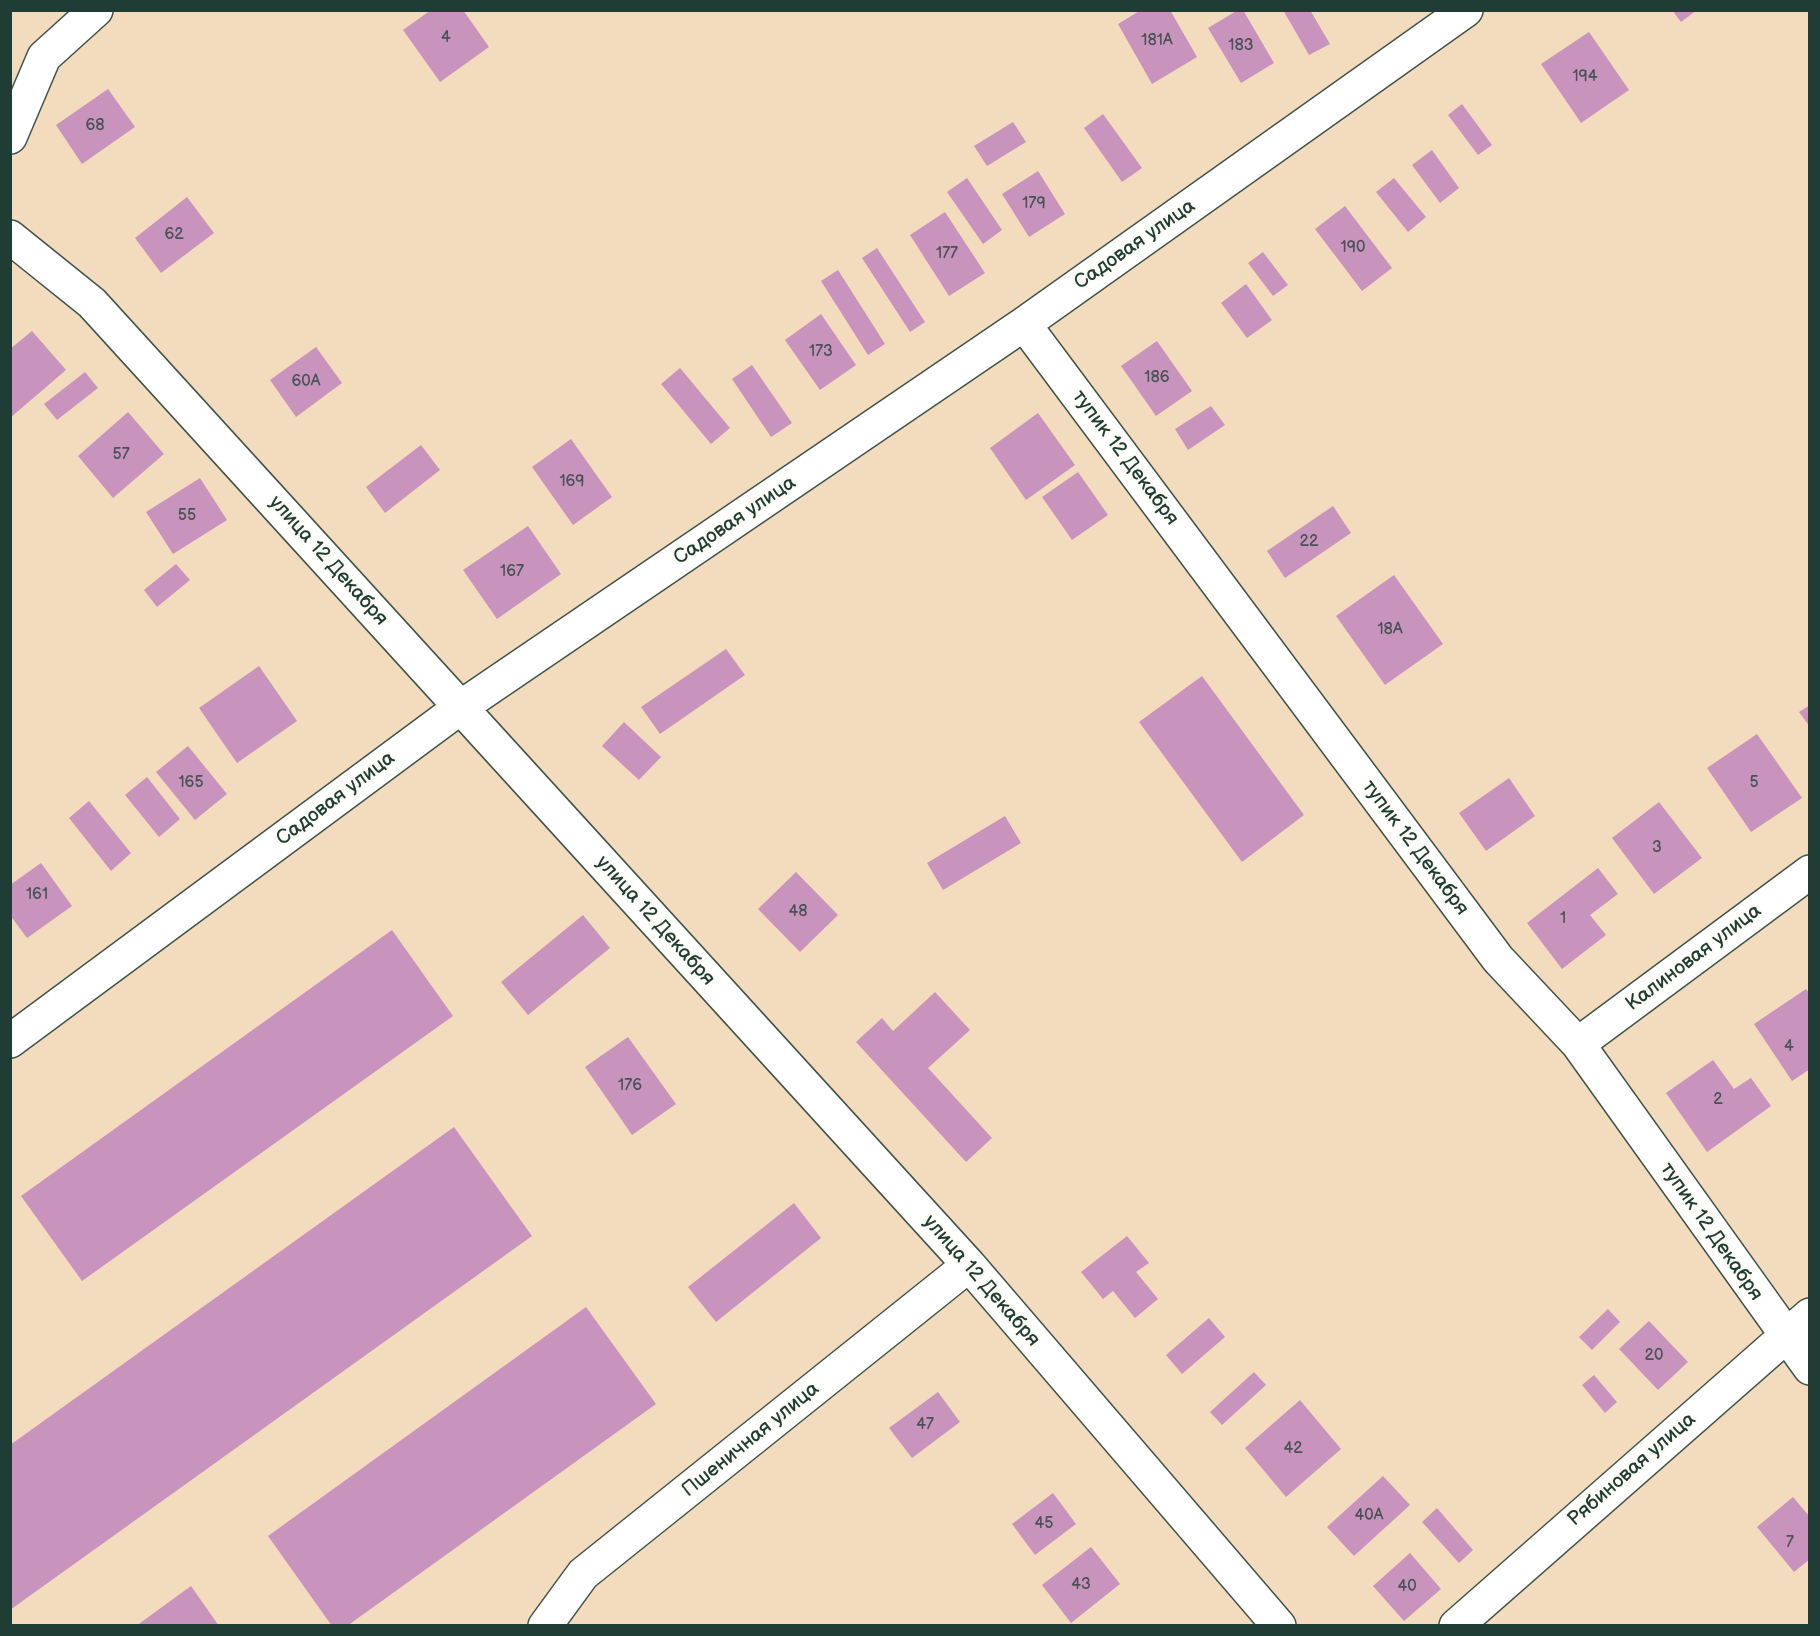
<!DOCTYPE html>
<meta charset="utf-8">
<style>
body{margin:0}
#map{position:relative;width:1820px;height:1636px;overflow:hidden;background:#f3dcbe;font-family:"Balsamiq Sans",sans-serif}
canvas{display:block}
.frame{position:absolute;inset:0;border:12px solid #1f3d34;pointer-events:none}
</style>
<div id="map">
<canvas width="1820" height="1636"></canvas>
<div class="frame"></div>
</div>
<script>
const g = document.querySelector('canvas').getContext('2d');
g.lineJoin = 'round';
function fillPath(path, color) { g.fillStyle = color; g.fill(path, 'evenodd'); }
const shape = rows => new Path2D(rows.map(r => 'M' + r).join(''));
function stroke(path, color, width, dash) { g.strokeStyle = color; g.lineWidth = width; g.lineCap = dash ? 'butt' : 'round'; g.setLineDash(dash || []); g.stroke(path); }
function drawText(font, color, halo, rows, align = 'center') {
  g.font = font + ' "Balsamiq Sans",sans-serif'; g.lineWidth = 5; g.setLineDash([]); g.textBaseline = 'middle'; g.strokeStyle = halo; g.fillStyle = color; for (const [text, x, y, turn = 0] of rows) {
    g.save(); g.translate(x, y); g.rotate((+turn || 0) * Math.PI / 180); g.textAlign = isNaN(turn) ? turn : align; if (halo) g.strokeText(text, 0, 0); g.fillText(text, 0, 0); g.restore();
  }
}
const building = shape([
 [431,10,463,10,489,47,440,82,403,30],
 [1141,10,1170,10,1197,57,1152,84,1118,24],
 [1238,10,1243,10,1274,63,1241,83,1208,28],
 [1283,10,1310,10,1330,44,1309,55],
 [1672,10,1697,10,1681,22],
 [1589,32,1629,90,1581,123,1541,64],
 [108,89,135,127,82,164,56,125],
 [1462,104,1492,145,1478,155,1448,115],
 [1103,114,1142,168,1122,182,1084,128],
 [1013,122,1026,142,987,166,974,146],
 [1432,150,1459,188,1440,203,1412,165],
 [1038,171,1065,214,1029,237,1002,194],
 [967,178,1002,230,983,244,947,192],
 [1394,178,1426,217,1408,232,1376,192],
 [187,197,214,233,161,273,135,238],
 [1345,206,1392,268,1362,291,1315,229],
 [945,212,985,273,949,296,910,235],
 [877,248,925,322,910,332,862,258],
 [1263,252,1288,285,1273,296,1248,263],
 [838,270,885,344,868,355,821,281],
 [1246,284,1272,320,1247,338,1221,303],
 [821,314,856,365,820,390,785,340],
 [32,331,66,370,10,418,10,349],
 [1157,341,1192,391,1156,416,1121,366],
 [316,347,342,383,296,417,270,380],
 [752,365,792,423,771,437,732,379],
 [680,368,730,428,711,444,661,384],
 [85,372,98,388,57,420,44,404],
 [1211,406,1225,425,1188,450,1175,429],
 [128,412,164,454,113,498,78,456],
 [1038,413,1075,465,1026,500,990,448],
 [571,439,612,497,573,525,532,467],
 [421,445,440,470,385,513,366,487],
 [1078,472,1108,515,1072,540,1042,497],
 [200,478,227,520,173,554,146,512],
 [1333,506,1351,533,1285,578,1267,551],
 [528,526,561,574,497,619,463,570],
 [176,564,190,580,157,607,144,590],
 [1394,575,1443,644,1385,685,1336,616],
 [726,649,745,675,660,734,641,707],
 [259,666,297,721,237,763,199,708],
 [1202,676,1304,815,1242,862,1139,722],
 [1810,705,1810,727,1799,712],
 [624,722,661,757,639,780,602,746],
 [1757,734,1802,798,1751,832,1707,768],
 [188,746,227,794,195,820,156,772],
 [147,777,180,819,159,837,125,795],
 [1509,778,1535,816,1486,851,1459,813],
 [89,801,131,853,111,871,69,818],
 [1659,802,1702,858,1654,894,1612,838],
 [1005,816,1021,843,943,890,927,863],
 [41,863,72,906,27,938,10,915,10,885],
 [1598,868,1618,894,1590,915,1606,935,1562,969,1527,923],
 [796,872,838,915,800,952,758,909],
 [583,915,610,948,528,1015,501,982],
 [392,930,453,1016,82,1281,21,1196],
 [1806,989,1810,994,1810,1069,1792,1081,1754,1024],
 [935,992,970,1030,928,1068,992,1138,966,1162,856,1042,882,1018,893,1031],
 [628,1037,676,1104,632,1135,585,1067],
 [1713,1060,1734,1089,1751,1078,1771,1106,1707,1152,1666,1093],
 [454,1127,532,1236,10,1610,10,1445],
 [794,1203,821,1238,716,1322,688,1287],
 [1127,1236,1149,1263,1136,1272,1158,1299,1135,1318,1113,1291,1103,1299,1081,1272],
 [586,1307,656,1404,347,1626,332,1626,268,1536],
 [1608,1309,1620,1322,1592,1350,1579,1337],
 [1209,1318,1225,1337,1182,1374,1166,1355],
 [1649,1321,1688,1362,1658,1390,1619,1349],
 [1254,1372,1266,1385,1222,1425,1210,1412],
 [1594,1375,1617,1402,1605,1413,1582,1385],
 [938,1392,960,1422,912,1458,889,1428],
 [1300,1400,1341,1449,1286,1497,1245,1448],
 [1383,1476,1410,1505,1354,1556,1327,1527],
 [1053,1493,1076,1524,1035,1555,1012,1524],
 [1793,1497,1810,1517,1810,1559,1794,1572,1757,1527],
 [1437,1508,1473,1550,1459,1563,1422,1522],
 [1091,1547,1120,1584,1071,1623,1042,1585],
 [1410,1553,1441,1589,1404,1621,1373,1586],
 [191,1586,219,1626,136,1626]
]);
const minor = shape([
 [10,137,44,57,96,10],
 [10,237,92,303,969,1265,1279,1626],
 [1024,324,1498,959,1578,1044,1810,1368],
 [10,1041,461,707,1024,324,1466,10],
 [1578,1044,1810,872],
 [545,1626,583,1574,969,1265],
 [1456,1626,1810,1315]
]);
const numberNames = [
 ["4",446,38],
 ["181А",1157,41],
 ["183",1241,46],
 ["194",1585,77],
 ["68",95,126],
 ["179",1034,204],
 ["62",174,235],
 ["190",1353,248],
 ["177",947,254],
 ["173",821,352],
 ["186",1157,378],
 ["60А",306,382],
 ["57",121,455],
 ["169",572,482],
 ["55",187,516],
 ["22",1309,542],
 ["167",512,572],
 ["18А",1390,630],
 ["165",191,783],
 ["5",1754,783],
 ["3",1657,848],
 ["161",37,895],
 ["48",798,912],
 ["1",1563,919],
 ["4",1789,1047],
 ["176",630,1086],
 ["2",1718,1100],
 ["20",1654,1356],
 ["47",925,1425],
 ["42",1293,1449],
 ["40А",1369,1516],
 ["45",1044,1524],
 ["7",1790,1543],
 ["43",1081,1585],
 ["40",1407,1587]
];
const streetNames = [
 ["Садовая улица",1135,245,-35],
 ["тупик 12 Декабря",1125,458,53],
 ["Садовая улица",735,521,-34],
 ["улица 12 Декабря",328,561,48],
 ["Садовая улица",336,799,-37],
 ["тупик 12 Декабря",1415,848,53],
 ["улица 12 Декабря",655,921,48],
 ["Калиновая улица",1694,958,-37],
 ["тупик 12 Декабря",1711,1232,55],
 ["улица 12 Декабря",981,1281,49],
 ["Пшеничная улица",751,1440,-39],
 ["Рябиновая улица",1632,1470,-41]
];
fillPath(building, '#c893bd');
stroke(minor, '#3f5549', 36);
stroke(minor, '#fff', 33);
drawText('16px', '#495256', null, numberNames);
drawText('20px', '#1f3d34', '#fdfcf7', streetNames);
</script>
